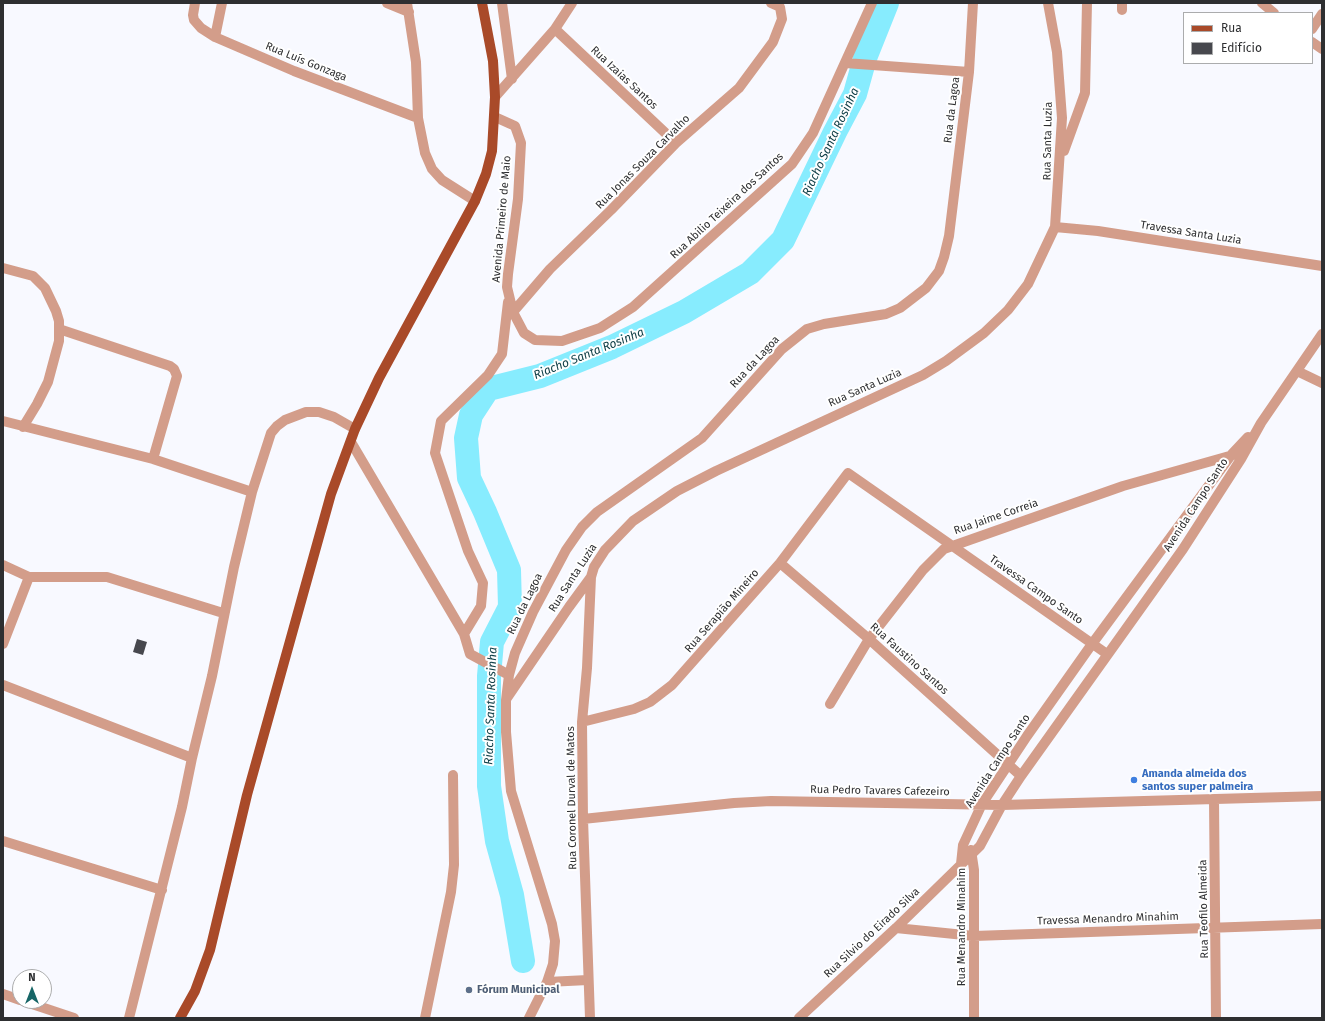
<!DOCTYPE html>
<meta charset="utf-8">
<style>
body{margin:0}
#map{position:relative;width:1325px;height:1021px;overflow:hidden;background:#f8f9ff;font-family:"Fira Sans",sans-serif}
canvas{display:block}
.frame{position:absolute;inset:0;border:4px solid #2e2f31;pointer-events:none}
.legend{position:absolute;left:1183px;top:12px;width:130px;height:52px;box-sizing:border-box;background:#fff;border:1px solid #abacad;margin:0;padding:5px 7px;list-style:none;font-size:12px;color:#2e2f31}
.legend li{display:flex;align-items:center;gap:8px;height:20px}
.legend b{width:20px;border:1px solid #abacad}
.north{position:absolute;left:12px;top:969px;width:40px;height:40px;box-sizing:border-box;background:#fff;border:1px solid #abacad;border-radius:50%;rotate:0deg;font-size:11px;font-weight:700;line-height:16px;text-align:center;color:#2e2f31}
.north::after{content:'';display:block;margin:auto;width:14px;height:18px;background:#176667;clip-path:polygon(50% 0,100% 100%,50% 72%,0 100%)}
</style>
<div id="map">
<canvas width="1325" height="1021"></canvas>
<div class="frame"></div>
<ul class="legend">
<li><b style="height:5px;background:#a94a29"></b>Rua</li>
<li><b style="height:11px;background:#47484e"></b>Edifício</li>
</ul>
<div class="north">N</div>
</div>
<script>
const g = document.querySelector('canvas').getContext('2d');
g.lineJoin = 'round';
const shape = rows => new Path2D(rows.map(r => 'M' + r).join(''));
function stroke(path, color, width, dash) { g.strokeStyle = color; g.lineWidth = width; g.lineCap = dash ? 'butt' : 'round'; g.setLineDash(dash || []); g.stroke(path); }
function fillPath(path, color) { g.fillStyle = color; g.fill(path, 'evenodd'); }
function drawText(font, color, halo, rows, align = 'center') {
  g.font = font + ' "Fira Sans",sans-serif'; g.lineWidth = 4; g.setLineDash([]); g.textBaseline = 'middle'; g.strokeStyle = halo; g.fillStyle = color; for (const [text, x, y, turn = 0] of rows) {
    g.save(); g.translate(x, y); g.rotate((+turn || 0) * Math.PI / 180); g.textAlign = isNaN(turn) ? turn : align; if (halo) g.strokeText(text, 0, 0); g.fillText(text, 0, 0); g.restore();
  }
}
const river = shape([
 [523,961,512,895,497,841,489,786,489,676,492,642,510,607,509,570,485,512,469,478,466,438,471,415,488,389,540,376,612,347,684,312,750,273,783,240,835,132,855,94,865,58,887,3]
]);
const building = shape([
 [137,639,147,642,143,655,133,652]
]);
const minor = shape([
 [195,3,193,15,194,20,201,28,215,37,294,71,418,118],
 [387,3,409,12],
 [407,3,416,62,418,118,425,153,432,169,442,180,475,201],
 [502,3,512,79],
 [1262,3,1274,13],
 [1122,10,1122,3],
 [555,29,676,143],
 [1312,29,1322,14],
 [215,37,222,3],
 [1312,42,1322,49],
 [845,63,969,72],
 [495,97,555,29,572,3],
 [495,117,515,126,521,143,518,199,508,274,507,287,513,312,524,333,535,340,562,341,600,328,633,307,792,164,813,133,872,3],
 [1064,151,1085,93,1087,3],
 [1055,227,1098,231,1322,266],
 [3,268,33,276,45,288,56,311,59,321,59,341,48,382,37,404,23,427],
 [513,312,550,269,611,210,676,143,739,88,773,42,782,19,780,7,771,3],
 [59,329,170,366,174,369,177,376,153,459],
 [1297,371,1322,383],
 [3,421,153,459,252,492],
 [351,442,464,634,470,654,509,675],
 [780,563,869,639,1021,776],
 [3,565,29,577,107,577,223,613],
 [464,634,481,606,483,583,468,551,435,453,441,421,488,375,502,354,508,302],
 [3,644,29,577],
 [3,685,192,758],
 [507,698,569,607,591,577,594,567,605,550,633,521,677,491,716,471,923,375,946,361,984,333,1008,310,1028,284,1055,227,1062,118,1057,52,1048,3],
 [830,704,869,639,923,570,944,549,1123,486,1233,455],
 [582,722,634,709,650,702,672,685,780,563,848,473,1107,654],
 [1214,800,1216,1018],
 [583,819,734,803,771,801,1002,805,1322,796],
 [3,841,162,890],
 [971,850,974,870,974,1018],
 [961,864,963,845,982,804,1027,736,1092,644,1232,454,1248,437],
 [896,928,974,936,1322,924],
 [547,982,588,980],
 [3,994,20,1000],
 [23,1001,74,1018],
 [129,1018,182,807,192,758,212,676,234,567,252,492,271,433,277,426,285,420,306,412,319,412,334,417,355,429],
 [425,1018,451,892,454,865,453,775],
 [529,1018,547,982,553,964,555,941,552,924,511,791,506,732,506,700,509,675,515,653,533,612,566,550,582,527,597,512,702,438,782,349,807,329,824,324,886,314,900,308,926,288,939,271,944,257,949,236,969,72,973,3],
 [590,1018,583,819,582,722,587,668,591,577],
 [799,1018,896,928,980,846,1002,805,1021,776,1183,549,1241,459,1261,423,1322,334]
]);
const major = shape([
 [180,1018,195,991,210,950,247,795,331,494,355,429,379,378,475,201,486,174,492,151,495,97,493,61,482,3]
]);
const markers = [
 [1134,780,4,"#3f7fe0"],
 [469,990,4,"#5c6f8a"]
];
const streetNames = [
 ["Rua Luís Gonzaga",306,62,22],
 ["Rua Izaias Santos",624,78,43],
 ["Rua da Lagoa",952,110,-83],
 ["Rua Santa Luzia",1048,141,-89],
 ["Rua Jonas Souza Carvalho",643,162,-45],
 ["Rua Abilio Teixeira dos Santos",727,206,-43],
 ["Avenida Primeiro de Maio",502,219,-85],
 ["Travessa Santa Luzia",1191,233,9],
 ["Rua da Lagoa",755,362,-47],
 ["Rua Santa Luzia",865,388,-24],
 ["Avenida Campo Santo",1196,505,-57],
 ["Rua Jaime Correia",996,517,-19],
 ["Rua Santa Luzia",573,578,-57],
 ["Travessa Campo Santo",1036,590,35],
 ["Rua da Lagoa",525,604,-64],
 ["Rua Serapião Mineiro",722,611,-49],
 ["Rua Faustino Santos",909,659,42],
 ["Avenida Campo Santo",998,761,-57],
 ["Rua Pedro Tavares Cafezeiro",880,791,1],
 ["Rua Coronel Durval de Matos",572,798,-91],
 ["Rua Teofilo Almeida",1204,909,-91],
 ["Travessa Menandro Minahim",1108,919,-2],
 ["Rua Menandro Minahim",962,927,-90],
 ["Rua Silvio do Eirado Silva",872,933,-43]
];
const shopNames = [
 ["Amanda almeida dos",1142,774],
 ["santos super palmeira",1142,787]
];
const serviceNames = [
 ["Fórum Municipal",477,990]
];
const waterNames = [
 ["Riacho Santa Rosinha",831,142,-65],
 ["Riacho Santa Rosinha",589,354,-22],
 ["Riacho Santa Rosinha",491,706,-88]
];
stroke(river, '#87ecfe', 24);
fillPath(building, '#47484e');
stroke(minor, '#d39d8a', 10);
stroke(major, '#a94a29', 10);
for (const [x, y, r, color] of markers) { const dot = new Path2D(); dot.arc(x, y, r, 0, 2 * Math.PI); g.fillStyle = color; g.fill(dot); stroke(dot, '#fff', 1.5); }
drawText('11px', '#2e2f31', '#fff', streetNames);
drawText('bold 11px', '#366cbe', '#fff', shopNames, 'left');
drawText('bold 11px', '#4e5e75', '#fff', serviceNames, 'left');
drawText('italic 12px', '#124149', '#fff', waterNames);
</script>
